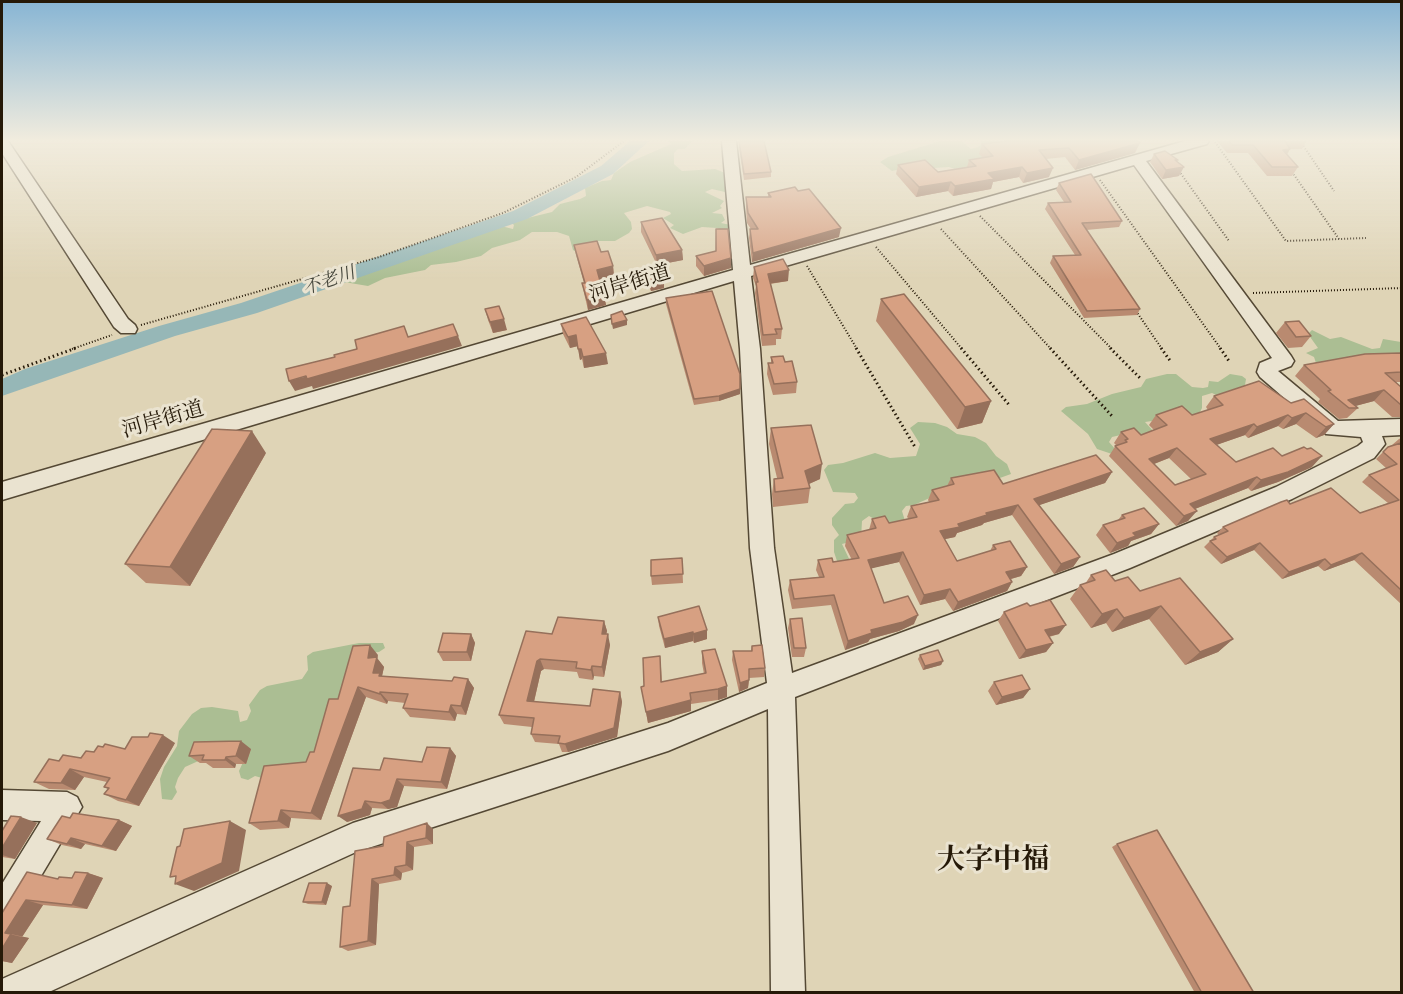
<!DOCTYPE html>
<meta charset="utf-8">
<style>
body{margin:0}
#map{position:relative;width:1403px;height:994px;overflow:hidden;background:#dfd4b6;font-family:"EB Garamond",serif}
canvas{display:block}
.frame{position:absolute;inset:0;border:3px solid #251908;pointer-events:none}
</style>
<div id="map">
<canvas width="1403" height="994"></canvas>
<div class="frame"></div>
</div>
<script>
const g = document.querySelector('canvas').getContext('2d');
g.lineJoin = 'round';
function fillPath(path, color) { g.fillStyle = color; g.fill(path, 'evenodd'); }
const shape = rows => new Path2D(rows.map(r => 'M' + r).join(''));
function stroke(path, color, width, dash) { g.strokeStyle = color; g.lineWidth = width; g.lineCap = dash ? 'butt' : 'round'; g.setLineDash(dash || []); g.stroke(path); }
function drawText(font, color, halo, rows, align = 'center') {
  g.font = font + ' "EB Garamond","Noto Serif JP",serif'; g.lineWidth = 6; g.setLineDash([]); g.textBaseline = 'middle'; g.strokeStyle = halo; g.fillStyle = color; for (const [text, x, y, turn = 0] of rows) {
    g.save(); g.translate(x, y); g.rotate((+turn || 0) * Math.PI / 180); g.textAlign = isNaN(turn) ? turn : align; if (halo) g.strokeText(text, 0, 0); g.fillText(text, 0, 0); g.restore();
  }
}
const green = shape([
 [668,141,692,141,685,149,678,149,674,153,674,164,682,171,715,169,728,174,729,193,712,189,705,192,724,201,720,206,722,208,712,213,722,214,725,220,721,223,731,225,733,231,726,232,717,228,702,227,683,234,670,228,674,225,663,218,671,214,670,212,647,206,624,213,631,222,632,229,629,233,615,241,598,241,578,253,573,250,569,236,557,232,532,232,520,240,492,248,481,256,456,262,431,265,425,270,385,278,368,286,344,282,490,229,501,226,513,229,514,225,511,222,552,212,560,204,580,199,586,196,585,188,602,181,611,180,614,173,630,162,671,144],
 [940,141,962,141,971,149,978,147,981,145,981,141,1014,141,992,164,955,169,949,167,934,168,919,165,892,171,880,162,888,157],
 [1312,330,1330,339,1341,337,1372,349,1380,348,1383,339,1401,342,1401,363,1316,363,1314,357,1306,353,1318,348,1308,334],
 [1167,374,1176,374,1192,387,1203,388,1208,387,1209,381,1218,382,1230,374,1242,376,1246,379,1245,385,1229,401,1212,393,1202,396,1202,408,1199,414,1145,422,1155,433,1149,436,1125,434,1112,437,1109,442,1116,450,1112,454,1097,449,1088,434,1061,411,1066,407,1087,404,1112,394,1141,387,1146,379],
 [918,422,935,423,947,427,957,434,975,437,986,443,996,456,1007,464,1011,474,997,479,945,486,943,492,914,505,906,506,902,511,905,521,900,529,883,524,869,516,862,521,861,539,842,544,852,565,838,564,834,552,834,540,839,535,832,525,832,518,845,504,854,503,858,498,855,493,833,492,824,470,828,465,843,463,875,453,890,458,916,456,920,444,910,428],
 [359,643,383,643,385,648,379,652,369,653,357,661,310,769,262,778,255,776,248,780,241,778,239,771,244,760,205,758,185,767,178,778,175,787,177,792,172,800,162,799,160,779,164,767,177,746,179,731,192,714,201,708,212,707,238,711,240,722,247,720,251,711,249,705,260,690,267,686,302,679,308,670,307,656,313,652]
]);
const river = shape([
 [630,141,649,141,613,174,527,219,257,313,175,336,2,396,2,379,25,369,159,326,241,303,513,211,601,166,630,141]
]);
const pathFar1 = shape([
 [1300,141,1334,191],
 [1215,142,1286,241,1366,238],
 [1179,171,1229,241],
 [1292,172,1339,239],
 [1100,180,1221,349],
 [980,216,1112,349],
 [941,229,1051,349],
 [876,247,962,349],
 [807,266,857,349],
 [1253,293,1402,288],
 [1136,311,1162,349],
 [141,325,379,257,503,213,576,177,624,141],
 [72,349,112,335]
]);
const path = shape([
 [856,348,915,447],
 [961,348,1010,406],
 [1050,348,1112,416],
 [1110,348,1141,379],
 [1161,348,1171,362],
 [1220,348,1229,361],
 [2,375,76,348]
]);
const minor = shape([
 [2,141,8,141,128,319,135,325,137,329,135,333,121,333,114,327,2,153,2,141],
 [722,141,736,141,750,265,1185,141,1209,141,1207,144,1146,161,1291,356,1294,361,1291,366,1278,371,1338,421,1402,419,1402,435,1382,436,1385,444,1374,458,1292,499,1130,568,795,697,805,992,771,992,768,709,668,751,356,852,49,992,2,992,2,979,353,823,668,723,767,683,750,548,740,349,734,281,2,500,2,482,733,270,722,141],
 [1134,165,1272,358,1260,363,1257,372,1260,377,1326,434,1361,437,1363,442,1358,446,1276,487,1114,554,792,673,774,548,760,349,751,276,1134,165],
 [2,790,67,792,77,797,82,807,13,923,2,928,2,884,41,821,2,820,2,790]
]);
const wall = shape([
 [738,141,764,141,771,172,771,177,744,180],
 [1007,141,1135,153,1075,170,1065,157,1046,159,1049,177,1023,183,1019,177,993,182,991,189,953,196,948,191,916,197,896,174,898,165,938,172,967,167,969,160,983,158,979,154,982,144],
 [1217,141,1307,141,1302,149,1290,149,1287,155,1298,167,1292,176,1267,176,1248,153,1227,153],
 [1154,154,1178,160,1177,161,1179,176,1162,179,1150,162],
 [1059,183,1122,221,1119,227,1086,230,1140,309,1137,315,1084,318,1050,263,1053,256,1075,255,1045,209,1048,203,1064,202,1056,190],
 [768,193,839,237,752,262,749,238,750,229,751,229,747,223,746,207,746,197,768,197],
 [641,222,682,250,683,260,657,265,641,232],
 [574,245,601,252,613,266,614,276,600,279,604,295,606,305,588,310,584,293,582,283,584,283,576,255],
 [696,256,731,268,704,276,696,266],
 [754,267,788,281,770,284,782,329,781,339,776,339,776,345,762,346,755,293,756,286,753,278],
 [644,268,664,288,651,291,645,279],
 [666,298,740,394,719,401,694,405,666,304],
 [881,299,991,401,982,423,957,429,876,321],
 [485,309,507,330,493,333,488,320],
 [1285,322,1311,336,1302,347,1288,348,1276,333],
 [561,324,608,364,584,368,582,359,580,360,578,346,570,348,563,334],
 [1401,353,1401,382,1396,382,1401,387,1401,417,1392,417,1374,401,1355,406,1358,408,1347,418,1339,419,1318,402,1320,399,1295,376,1304,365],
 [771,357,785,362,797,382,796,393,773,395,767,374,768,363,771,363],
 [1214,396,1291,403,1334,424,1324,435,1316,438,1296,424,1283,429,1278,426,1248,438,1245,435,1216,445,1236,462,1282,456,1312,467,1278,482,1251,491,1248,488,1195,509,1188,521,1176,526,1109,456,1116,445,1114,443,1121,432,1141,435,1154,430,1149,425,1156,415,1192,415,1208,410,1206,407],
 [1169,458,1191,479,1175,485,1154,464],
 [771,428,820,479,809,484,810,488,808,503,773,507,772,494,774,479,777,478,769,444],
 [1401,438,1401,604,1354,560,1324,571,1318,566,1282,579,1254,550,1221,564,1204,547,1214,537,1219,535,1217,533,1223,527,1290,504,1360,513,1388,503,1362,482,1369,475,1386,468,1376,459,1388,447,1392,445,1399,439],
 [266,453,190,586,146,583,125,564],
 [1112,472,1105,483,1039,505,1080,557,1073,567,1054,574,1012,515,984,523,982,525,957,533,955,537,945,539,957,561,990,551,993,545,1027,567,1021,576,1011,579,1012,582,1007,591,953,611,945,599,920,605,899,562,871,568,884,603,914,624,899,631,870,639,868,642,845,650,831,605,792,609,788,590,790,580,819,577,816,570,818,560,833,562,852,560,845,546,847,535,869,530,872,519,889,523,909,519,907,517,911,506,929,502,928,500,932,490,947,486,951,478,1003,484],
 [1122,515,1159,524,1151,534,1131,541,1128,546,1110,553,1096,535,1103,525,1118,520],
 [682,558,683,583,652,585,651,576],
 [1091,575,1115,581,1140,591,1233,639,1218,652,1185,665,1149,619,1112,632,1106,623,1091,628,1070,599,1080,585,1085,584],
 [1004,612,1059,634,1049,637,1053,643,1046,652,1019,659,998,621],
 [658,617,707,630,707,639,694,643,693,641,665,648,659,626],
 [790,619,806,648,804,657,792,657,788,628],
 [604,621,607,631,606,634,610,645,604,677,594,676,593,680,579,678,577,672,544,669,541,671,534,702,590,706,620,692,622,702,617,737,568,752,562,752,559,744,535,742,531,734,532,727,504,724,499,715,552,634],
 [471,634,475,643,471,661,443,661,438,652],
 [752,646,765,668,764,677,749,678,748,688,739,692,732,660,733,651,751,651],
 [702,651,727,697,718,700,691,704,691,711,648,723,641,687,644,686,661,667,662,682,704,674,702,663],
 [378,655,377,658,384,667,382,676,452,681,468,679,474,688,466,715,457,714,455,721,410,717,403,708,405,703,388,701,387,704,366,697,321,820,291,818,289,828,260,830,249,823,306,762,314,752,338,699],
 [920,655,943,661,941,665,923,670,918,659],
 [994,682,1030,689,1023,698,996,705,988,691],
 [175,743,139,806,118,801,104,794,108,789,104,787,107,782,84,777,75,790,49,789,34,782,59,761,81,758,103,747,125,749],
 [450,748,456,756,447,789,404,786,397,807,388,809,372,808,370,815,347,822,380,770,422,762],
 [251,749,246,764,236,764,235,768,213,768,206,763,200,763,189,756],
 [70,818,119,820,132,826,116,851,85,844,81,849,62,845,47,839],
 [37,823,15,859,2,857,2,831],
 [433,829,433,844,414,847,413,870,402,873,401,880,379,884,376,945,348,951,340,947,350,906,383,846],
 [1117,844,1254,993,1195,993,1112,847],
 [88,873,103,878,87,909,43,905,22,937,29,938,12,963,2,961,2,913,72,878],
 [332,886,326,905,308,904,303,902]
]);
const shadedWall = shape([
 [1140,143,1135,153,1075,170,1079,160],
 [1290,149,1285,157,1283,150],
 [1022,167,1019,177,993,182,991,189,953,196,955,186,988,173],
 [1184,167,1179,176,1162,179,1166,170],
 [1053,168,1049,177,1023,183,1027,173],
 [951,182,948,191,916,197,919,187],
 [841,228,839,237,752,262,753,253],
 [682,250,683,260,657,265,656,255],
 [731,258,731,268,704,276,704,266],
 [613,266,614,276,598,280,597,270],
 [789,270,788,281,767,284,768,274],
 [664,276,664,288,651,291,650,280],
 [604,295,606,305,588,310,587,300],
 [504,319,507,330,493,333,490,322],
 [627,320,627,325,613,329,612,324],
 [576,335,578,346,570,348,568,337],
 [458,336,462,346,313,389,312,386,295,391,289,381],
 [578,349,581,349,582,359,580,360],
 [606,353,608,364,584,368,583,357],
 [740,389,740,394,719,401,719,396],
 [1384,390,1374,401,1348,408,1348,400],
 [991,401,982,423,957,429,965,407],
 [1306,413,1296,424,1283,429,1292,418],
 [1288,415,1278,426,1248,438,1257,427],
 [1254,424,1245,435,1202,450,1210,439],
 [1334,424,1324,435,1316,438,1326,427],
 [252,431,266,453,190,586,170,567],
 [1177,448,1169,458,1141,469,1149,459],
 [1322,456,1312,467,1278,482,1251,491,1261,480],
 [822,464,820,479,802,487,805,471],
 [1112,472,1105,483,1028,509,1034,499],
 [1257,477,1248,488,1182,514,1190,504],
 [1018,505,1012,515,984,523,982,525,957,533,955,537,936,541,940,531,986,513],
 [1197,511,1188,521,1176,526,1184,516],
 [1159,524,1151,534,1131,541,1128,546,1110,553,1117,543,1133,533],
 [1260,543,1254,550,1221,564,1227,557],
 [903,552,899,562,865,570,868,560],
 [1362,553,1354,560,1324,571,1331,565],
 [1080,557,1073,567,1054,574,1061,564],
 [1325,559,1318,566,1282,579,1289,572],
 [1027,567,1021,576,1000,582,1006,572],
 [1012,582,1007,591,953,611,958,602],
 [950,589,945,599,920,605,924,595],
 [1161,606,1149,619,1112,632,1124,618],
 [1117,609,1106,623,1091,628,1102,614],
 [918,615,914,624,899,631,870,639,868,642,845,650,848,641,871,630],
 [604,621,607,631,604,644,602,634],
 [1066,625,1059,634,1038,639,1045,630],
 [707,630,707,639,694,643,693,634],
 [693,632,693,641,665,648,664,639],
 [471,634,475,643,471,661,467,652],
 [608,634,610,645,604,677,602,667],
 [1233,639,1218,652,1185,665,1200,652],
 [1053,643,1046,652,1019,659,1026,650],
 [370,645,378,655,377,658,384,667,382,676,387,683,373,673,368,658],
 [540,659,544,669,541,671,532,710,527,701,537,661],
 [943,661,941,665,923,670,925,666],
 [592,666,594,676,593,680,591,670],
 [468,679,474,688,466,715,461,706],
 [749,680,748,688,739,692,740,683],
 [727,686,727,697,718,700,718,689],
 [358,687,366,697,321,820,311,813],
 [1030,689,1023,698,996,705,1002,697],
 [380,692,388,701,387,704,380,694],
 [620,692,622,702,617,737,568,752,565,744],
 [691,700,691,711,648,723,646,712],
 [451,705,457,714,455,721,449,712],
 [163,735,175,743,139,806,126,800],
 [241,741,251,749,246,764,236,756],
 [450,748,456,756,447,789,441,782],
 [226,757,236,764,235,768,225,760],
 [70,769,84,777,75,790,61,783],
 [397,779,404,786,397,807,388,809,381,803],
 [365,801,372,808,370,815,347,822,338,816],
 [281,810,291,818,289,828,278,821],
 [21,817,37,823,15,859,2,855,2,848],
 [119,820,132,826,116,851,102,846],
 [230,821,246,830,239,871,194,891,175,884],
 [427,823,433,829,433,844,426,838],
 [71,838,85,844,81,849,67,844],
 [407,842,414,847,413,870,406,865],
 [395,867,402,873,401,880,394,875],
 [88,873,103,878,87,909,72,905],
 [372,879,379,884,376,945,368,941],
 [327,883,332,886,326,905,322,902],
 [26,900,43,905,22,937,5,933],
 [11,934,29,938,12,963,2,961,2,949]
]);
const building = shape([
 [739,141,764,141,771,172,744,174,739,141],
 [1007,141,1138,141,1140,143,1079,160,1069,148,1039,150,1053,168,1027,173,1022,167,988,173,994,179,955,186,951,182,919,187,898,165,925,160,938,172,976,166,969,160,993,156,982,144,1007,141],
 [1229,141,1285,141,1290,149,1283,150,1298,167,1272,167,1253,145,1232,145,1229,141],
 [1165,151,1178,160,1175,160,1184,167,1166,170,1154,154,1165,151],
 [1091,174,1122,221,1082,223,1140,309,1087,311,1053,256,1081,255,1048,203,1071,202,1059,183,1091,174],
 [795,187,798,191,809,189,841,228,753,253,750,229,758,229,748,213,746,197,771,197,768,193,795,187],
 [662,218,682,250,656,255,641,222,662,218],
 [716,229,728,229,731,258,704,266,696,256,716,251,716,229],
 [597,241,601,252,608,251,613,266,597,270,604,295,587,300,582,283,585,283,574,245,597,241],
 [783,259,789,270,768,274,782,329,775,329,777,334,763,335,756,282,758,282,754,267,783,259],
 [658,265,664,276,650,280,644,268,658,265],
 [712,291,740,374,740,389,719,396,694,399,666,298,712,291],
 [904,294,991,401,965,407,881,299,904,294],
 [499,306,504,319,490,322,485,309,499,306],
 [622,311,627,320,612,324,611,315,622,311],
 [586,317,606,353,583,357,581,349,578,349,576,335,568,337,561,324,586,317],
 [1299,321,1311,336,1296,337,1285,322,1299,321],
 [453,324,458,336,307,379,306,376,289,381,286,369,335,357,334,355,357,349,355,340,404,326,408,337,453,324],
 [1401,353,1401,372,1385,373,1401,387,1401,405,1384,390,1348,400,1358,408,1349,408,1328,391,1331,390,1304,365,1365,354,1401,353],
 [783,356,785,362,792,361,797,382,774,384,768,363,773,363,771,357,783,356],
 [1259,381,1291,403,1304,399,1334,424,1326,427,1306,413,1292,418,1288,415,1257,427,1254,424,1210,439,1236,462,1273,448,1282,456,1304,447,1307,449,1311,448,1322,456,1288,472,1261,480,1257,477,1190,504,1197,511,1184,516,1115,446,1127,442,1125,440,1128,439,1121,432,1134,428,1141,435,1167,425,1156,415,1182,406,1192,415,1223,405,1214,396,1259,381],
 [1177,448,1206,474,1175,485,1149,459,1177,448],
 [811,425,822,464,805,471,810,488,775,492,774,479,783,478,771,428,811,425],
 [212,429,252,431,170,567,125,564,212,429],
 [1401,443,1401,590,1362,553,1331,565,1325,559,1289,572,1260,543,1227,557,1210,541,1216,539,1214,537,1228,531,1223,527,1281,502,1287,500,1290,504,1331,488,1360,513,1399,500,1369,475,1397,464,1383,452,1388,447,1401,443],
 [1096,455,1112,472,1034,499,1080,557,1061,564,1018,505,986,513,987,515,958,524,960,527,940,531,957,561,996,549,993,545,1010,541,1027,567,1006,572,1012,582,958,602,950,589,924,595,903,552,868,560,884,603,908,596,918,615,903,622,871,630,872,633,848,641,834,595,794,599,790,580,824,577,818,560,832,558,833,562,859,558,847,535,876,528,872,519,885,516,889,523,917,517,911,506,939,500,932,490,954,484,951,478,994,470,1003,484,1096,455],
 [1144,508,1159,524,1133,533,1136,536,1117,543,1103,525,1125,518,1122,515,1144,508],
 [682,558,683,574,651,576,651,560,682,558],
 [1106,570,1115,581,1128,577,1140,591,1180,578,1233,639,1200,652,1161,606,1124,618,1117,609,1102,614,1080,585,1095,580,1091,575,1106,570],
 [1050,600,1066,625,1045,630,1053,643,1026,650,1004,612,1027,603,1030,606,1050,600],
 [699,606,707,630,693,634,693,632,664,639,658,617,699,606],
 [558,617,604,621,602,634,608,634,602,667,592,666,591,670,576,668,577,662,540,659,537,661,527,701,590,706,593,689,620,692,614,728,565,744,558,743,560,736,531,734,534,718,499,715,526,631,552,634,558,617],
 [802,618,806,648,794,648,790,619,802,618],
 [443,633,471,634,467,652,438,652,443,633],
 [370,645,368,658,377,657,373,673,380,673,379,676,452,681,454,677,468,679,461,706,451,705,449,712,403,708,408,694,380,692,380,694,358,687,311,813,281,810,278,821,249,823,264,766,306,762,310,752,314,752,329,699,338,699,353,646,370,645],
 [762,645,765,668,749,669,749,680,740,683,733,651,752,651,752,646,762,645],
 [715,649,727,686,718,689,690,693,691,700,646,712,641,687,644,686,643,658,660,656,661,682,706,673,702,651,715,649],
 [938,650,943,661,925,666,920,655,938,650],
 [1022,675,1030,689,1002,697,994,682,1022,675],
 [150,733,163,735,126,800,104,794,109,788,104,787,110,778,70,769,61,783,34,782,49,759,59,761,63,755,81,758,86,751,94,752,98,746,103,747,105,744,125,749,132,737,148,737,150,733],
 [241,741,236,756,226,757,225,760,202,760,204,755,189,756,194,742,241,741],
 [427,747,450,748,441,782,397,779,390,800,381,803,365,801,362,809,338,816,353,768,380,770,384,758,422,762,427,747],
 [73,813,119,820,102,846,71,838,67,844,47,839,62,816,70,818,73,813],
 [11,816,21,817,2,848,2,831,11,816],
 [230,821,222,863,175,884,176,876,170,877,177,847,180,846,184,829,230,821],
 [427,823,426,838,407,842,406,865,395,867,394,875,372,879,368,941,340,947,343,907,350,906,355,851,383,846,384,837,427,823],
 [1157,830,1254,993,1202,993,1117,844,1157,830],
 [27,872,58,879,59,877,72,878,75,872,88,873,72,905,26,900,5,933,11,934,2,949,2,913,27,872],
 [309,883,327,883,322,902,303,902,309,883]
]);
const farWaternames = [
 ["不老川",329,281,-19]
];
const streetNames = [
 ["河岸街道",630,284,-17],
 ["河岸街道",163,420,-16]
];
const nearQuarternames = [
 ["大字中福",993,860]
];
fillPath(green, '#abbe93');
fillPath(river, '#96b7b7');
stroke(minor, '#544834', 3);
stroke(pathFar1, '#251908', 2, [1, 2]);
stroke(path, '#251908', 3, [1.5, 3]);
fillPath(minor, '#eae3d0');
fillPath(wall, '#b98a70');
fillPath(shadedWall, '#96705b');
fillPath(building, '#d7a082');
stroke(building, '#96705b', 1.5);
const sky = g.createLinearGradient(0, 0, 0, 280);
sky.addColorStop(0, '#87b5d4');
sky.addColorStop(0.5, '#f1ecde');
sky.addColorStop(1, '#f1ecde00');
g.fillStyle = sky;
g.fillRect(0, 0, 1403, 280);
drawText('italic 18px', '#47483d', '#eae3d0', farWaternames);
drawText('21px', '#251908', '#eae3d0', streetNames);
drawText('bold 28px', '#251908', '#eae3d0', nearQuarternames);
</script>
